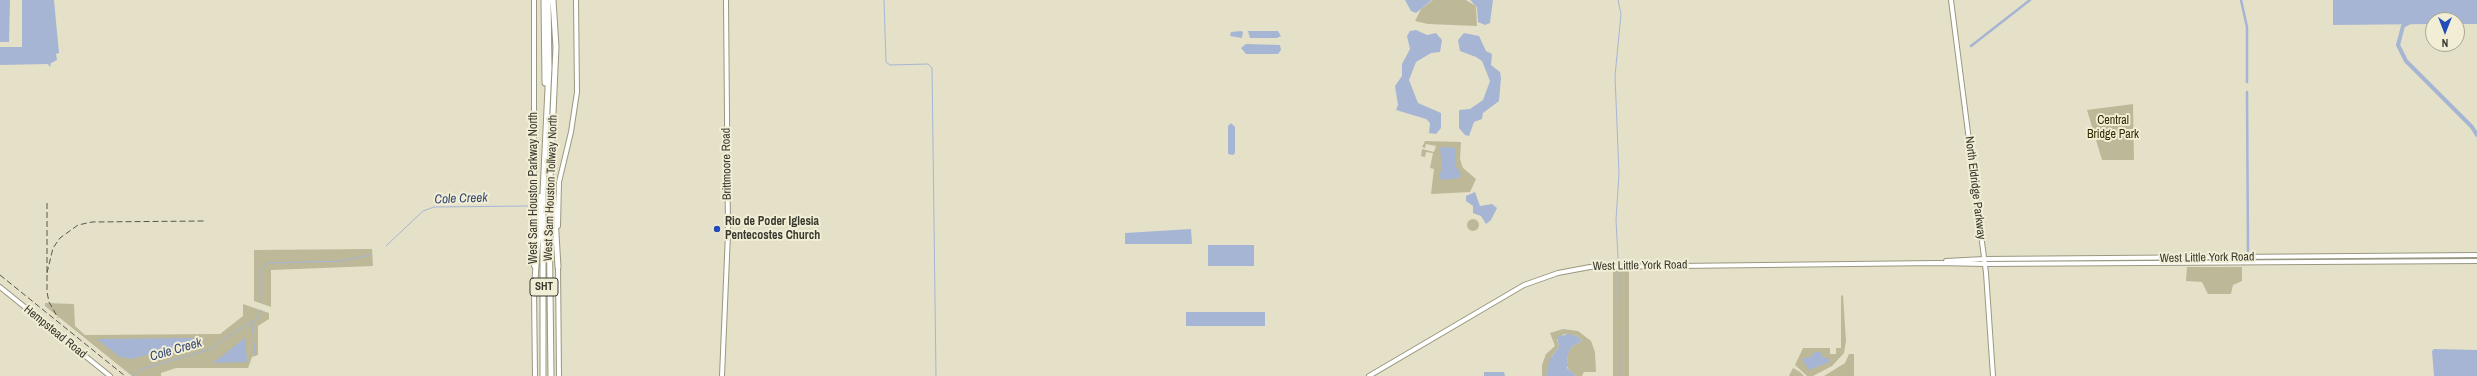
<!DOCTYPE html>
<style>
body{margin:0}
#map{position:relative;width:2477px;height:376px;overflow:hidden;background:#e4e1c8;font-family:"Archivo Narrow",sans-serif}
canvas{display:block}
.north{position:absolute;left:2425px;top:12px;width:40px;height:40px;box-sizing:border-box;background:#f1eed5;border:1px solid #a8a693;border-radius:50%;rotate:180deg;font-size:11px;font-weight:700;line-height:16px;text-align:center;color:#3a392f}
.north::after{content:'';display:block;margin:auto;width:14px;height:18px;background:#214cba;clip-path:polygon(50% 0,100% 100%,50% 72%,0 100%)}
</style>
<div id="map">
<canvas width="2477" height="376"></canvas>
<div class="north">N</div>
</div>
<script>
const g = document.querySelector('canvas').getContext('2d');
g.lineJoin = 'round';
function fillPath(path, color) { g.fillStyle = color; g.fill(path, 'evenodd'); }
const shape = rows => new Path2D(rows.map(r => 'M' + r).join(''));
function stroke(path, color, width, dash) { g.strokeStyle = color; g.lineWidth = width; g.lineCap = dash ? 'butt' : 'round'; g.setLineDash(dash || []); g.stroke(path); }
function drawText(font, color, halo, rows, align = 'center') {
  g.font = font + ' "Archivo Narrow",sans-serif'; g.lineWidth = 4; g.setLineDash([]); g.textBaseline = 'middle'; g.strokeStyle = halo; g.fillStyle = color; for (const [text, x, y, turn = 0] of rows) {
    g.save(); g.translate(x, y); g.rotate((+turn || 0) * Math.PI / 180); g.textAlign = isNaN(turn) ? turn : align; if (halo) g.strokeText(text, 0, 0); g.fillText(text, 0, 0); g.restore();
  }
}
const green = shape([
 [1433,0,1466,0,1476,6,1477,26,1428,24,1415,21,1421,9],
 [2133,104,2134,160,2102,160,2087,110],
 [1425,141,1461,142,1460,159,1463,168,1476,179,1470,192,1431,194,1434,169,1430,168,1433,153,1426,152,1425,157,1421,156,1422,149,1434,152,1436,146,1426,144,1425,148,1422,147],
 '1467 225a6 6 0 1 1 12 0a6 6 0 1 1-12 0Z',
 [372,249,373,266,271,270,271,307,254,301,254,250],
 [2187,267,2242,267,2242,281,2233,285,2231,294,2208,294,2202,282,2186,281],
 [1613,270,1629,270,1629,376,1613,376],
 [1843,295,1846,341,1844,353,1832,366,1813,376,1807,376,1795,365,1803,348,1830,348,1830,354,1836,354,1836,348,1841,348,1841,296],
 [45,303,74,304,75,326,85,335,220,334,243,316,243,304,269,313,269,319,258,326,258,355,252,357,248,368,176,368,161,373,161,376,132,376,45,306],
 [1563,329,1578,331,1591,341,1595,352,1596,372,1584,372,1582,376,1576,376,1569,370,1567,366,1568,351,1571,347,1582,341,1577,336,1564,334,1557,339,1559,347,1552,356,1546,376,1542,376,1542,365,1546,354,1555,346,1550,333],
 [1849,354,1854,354,1854,376,1824,376,1845,363],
 [1793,368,1800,372,1804,376,1789,376]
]);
const water = shape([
 [0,0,10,0,9,42,0,42],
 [22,0,54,0,59,53,56,54,57,60,51,63,50,67,48,64,0,65,0,47,22,47],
 [1405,0,1432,0,1416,13,1411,11],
 [1470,0,1493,0,1490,23,1485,25,1478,22,1477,7],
 [2333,0,2477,0,2477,24,2457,24,2457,20,2433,20,2433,24,2333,25],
 [1416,30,1427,35,1436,33,1442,40,1440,52,1431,53,1416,62,1409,80,1418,103,1441,113,1441,128,1436,134,1429,133,1430,123,1426,119,1396,110,1398,105,1395,86,1402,76,1402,64,1410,49,1407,36,1410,31],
 [1241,31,1243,32,1242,38,1230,36,1231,32],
 [1248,31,1278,31,1281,36,1277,38,1250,38],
 [1464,33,1479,36,1486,51,1492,54,1491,65,1500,72,1501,78,1499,101,1483,113,1482,119,1474,122,1469,136,1465,135,1459,128,1459,110,1470,109,1483,100,1490,81,1482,61,1476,57,1460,51,1458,40],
 [1246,44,1280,45,1281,50,1278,54,1246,54,1241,48],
 [1231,123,1235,127,1235,153,1233,155,1228,154,1228,126],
 [1445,147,1455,148,1456,167,1461,174,1459,178,1443,180,1439,177,1442,167,1440,148],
 [1475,192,1480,206,1492,204,1497,208,1491,220,1486,224,1481,216,1473,213,1473,206,1466,201,1466,196],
 [1191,229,1192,244,1125,244,1125,233],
 [1208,245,1254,245,1254,266,1208,266],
 [1186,312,1265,312,1265,326,1186,326],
 [1568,334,1577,336,1582,341,1571,347,1568,354,1567,368,1576,376,1546,376,1550,359,1559,347,1557,337],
 [194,338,196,343,131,359,120,357,97,339],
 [245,338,247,362,213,363],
 [2434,349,2477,350,2477,376,2434,376,2432,351],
 [1815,352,1820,352,1823,357,1829,359,1829,362,1809,370,1802,359,1810,357],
 [1484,372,1504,372,1505,376,1484,376]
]);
const stream = shape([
 [884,0,886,62,890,65,928,64,932,68,936,376],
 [1618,0,1621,14,1615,76,1619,174,1616,220,1618,258],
 [386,246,423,211,434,207,528,206],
 [1619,273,1620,376],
 [261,301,261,268,268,263,341,261,370,255],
 [252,323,255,354],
 [132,376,142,369,211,349,231,334,257,319,261,310]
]);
const canal = shape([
 [2241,0,2247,27,2247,82],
 [1971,46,2030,0],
 [2247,92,2248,251]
]);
const river = shape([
 [2410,22,2403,26,2398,45,2406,61,2472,127,2477,135]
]);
const major = shape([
 [1951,0,1986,273,1993,376],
 [558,226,559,182,571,132,577,92,576,0],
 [1946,261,1984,259,2477,255],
 [558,264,559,376],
 [534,266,534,0],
 [0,287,110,376],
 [534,290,535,376],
 [722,376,728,233,726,0],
 [1369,376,1524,285,1558,273,1590,267,1938,263,1985,264,2477,261]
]);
const highway = shape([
 [544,0,545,83],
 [553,184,558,267],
 [534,293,541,196],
 [543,376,543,193,549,67,548,0],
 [551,376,549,201,556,47,553,0]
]);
const rail = shape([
 [47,203,47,292,49,302,58,318],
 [47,273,53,248,60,238,78,225,92,222,204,221],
 [0,275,125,376]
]);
const markers = [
 [717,229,4,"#214cba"]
];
const shields = [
 [544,287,28]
];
const shieldNames = [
 ["SHT",544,287]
];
const parkNames = [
 ["Central",2113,121],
 ["Bridge Park",2113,135]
];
const streetNames = [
 ["Brittmoore Road",727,164,-91],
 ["West Sam Houston Parkway North",534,188,-90],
 ["West Sam Houston Tollway North",551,188,-88],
 ["North Eldridge Parkway",1975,188,83],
 ["West Little York Road",2207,258,-1],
 ["West Little York Road",1640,266,-1],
 ["Hempstead Road",55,332,39]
];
const poiNames = [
 ["Rio de Poder Iglesia",725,222],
 ["Pentecostes Church",725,236]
];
const waterNames = [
 ["Cole Creek",461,199,-2],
 ["Cole Creek",176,350,-16]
];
fillPath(green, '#bcb898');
fillPath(water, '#a6b5d4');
stroke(stream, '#a6b5d4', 1);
stroke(canal, '#a6b5d4', 2.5);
stroke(river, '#a6b5d4', 4);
stroke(major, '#9a9880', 6);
stroke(highway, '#9a9880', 7);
stroke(major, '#fff', 4);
stroke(highway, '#fff', 5);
stroke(rail, '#58574a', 1, [6, 3]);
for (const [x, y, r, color] of markers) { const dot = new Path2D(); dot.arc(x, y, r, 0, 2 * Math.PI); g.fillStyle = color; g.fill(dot); stroke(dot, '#f1eed5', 1.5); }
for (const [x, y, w] of shields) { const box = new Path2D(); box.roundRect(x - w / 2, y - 9, w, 18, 3); g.fillStyle = '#f1eed5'; g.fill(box); stroke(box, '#3a392f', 1); }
drawText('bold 11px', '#3a392f', null, shieldNames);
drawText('12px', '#2f2a00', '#f1eed5', parkNames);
drawText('12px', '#3a392f', '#f1eed5', streetNames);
drawText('bold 12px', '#3a392f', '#f1eed5', poiNames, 'left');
drawText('italic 13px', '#354974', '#f1eed5', waterNames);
</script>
